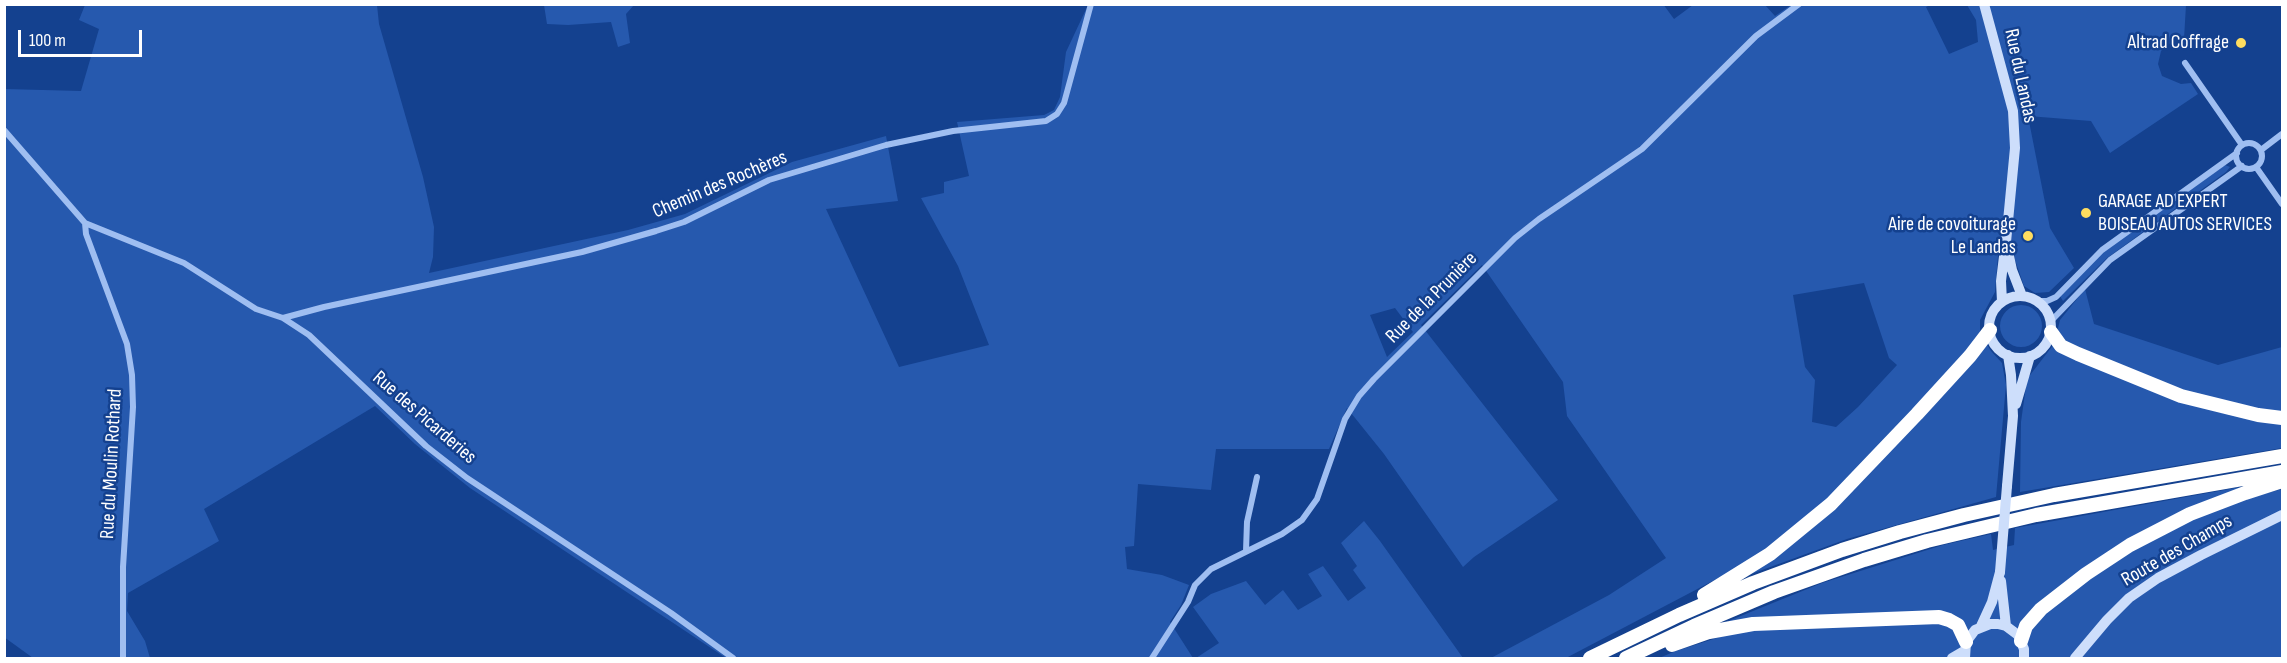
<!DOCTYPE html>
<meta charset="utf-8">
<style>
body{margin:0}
#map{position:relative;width:2287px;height:663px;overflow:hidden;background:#14418f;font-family:"Sofia Sans Condensed",sans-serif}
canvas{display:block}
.frame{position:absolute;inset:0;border:6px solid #fff;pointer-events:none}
.scale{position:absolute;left:18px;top:30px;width:124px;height:27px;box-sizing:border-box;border:3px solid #fff;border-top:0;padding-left:8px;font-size:18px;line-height:21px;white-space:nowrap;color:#fff;-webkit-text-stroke:4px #14418f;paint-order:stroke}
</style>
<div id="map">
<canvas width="2287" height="663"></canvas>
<div class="frame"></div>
<div class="scale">100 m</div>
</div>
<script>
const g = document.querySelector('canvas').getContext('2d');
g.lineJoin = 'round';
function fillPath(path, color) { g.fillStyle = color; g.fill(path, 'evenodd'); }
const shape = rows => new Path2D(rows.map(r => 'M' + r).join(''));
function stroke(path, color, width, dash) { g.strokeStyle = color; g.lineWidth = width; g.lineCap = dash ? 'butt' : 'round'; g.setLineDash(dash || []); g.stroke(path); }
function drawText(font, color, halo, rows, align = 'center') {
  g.font = font + ' "Sofia Sans Condensed",sans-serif'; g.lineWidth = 5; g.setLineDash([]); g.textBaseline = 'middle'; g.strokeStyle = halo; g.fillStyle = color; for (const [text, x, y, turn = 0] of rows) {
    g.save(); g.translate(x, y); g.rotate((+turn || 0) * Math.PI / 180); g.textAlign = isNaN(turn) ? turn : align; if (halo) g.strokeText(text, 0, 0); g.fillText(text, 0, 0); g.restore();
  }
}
const green = shape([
 [1663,4,1674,19,1693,5,1765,5,1775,16,1791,5,1930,5,1926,7,1949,54,1978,42,1976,20,1967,5,2186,5,2184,39,2173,41,2161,51,2158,64,2162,76,2181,84,2191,83,2198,94,2110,153,2091,121,2028,116,2050,228,2074,268,2049,292,2035,293,2024,286,2015,260,2013,242,1999,243,1995,292,1980,320,1980,333,1991,351,2002,363,2006,385,1996,497,1847,539,1743,577,1724,575,1566,658,1491,658,1609,595,1666,558,1567,416,1563,382,1482,265,1421,325,1558,500,1474,557,1463,567,1384,454,1347,408,1329,449,1216,449,1211,490,1138,484,1134,546,1125,547,1127,569,1162,575,1189,585,1181,605,1170,622,1193,658,726,658,470,488,415,444,375,406,204,509,219,541,128,593,127,611,145,641,150,658,33,658,4,637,4,89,81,91,99,29,79,20,85,5,377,5,379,24,423,177,434,227,433,257,429,273,628,230,685,214,792,162,886,136,898,201,826,209,899,367,989,345,958,266,921,198,944,193,944,182,969,176,957,122,1044,115,1054,110,1060,97,1066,52,1088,5],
 [1864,283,1889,358,1897,365,1858,407,1836,427,1812,422,1815,380,1805,367,1793,295],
 [1395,308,1413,332,1387,357,1370,315],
 [544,5,634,5,626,14,630,43,618,47,611,22,568,25,547,24],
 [2225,165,2230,167,2226,172,2107,258,2063,301,2060,296,2101,253],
 [2085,289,2094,324,2218,365,2282,347,2282,448,2020,492,2021,422,2027,379,2054,344,2060,320],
 '2000 326a21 21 0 1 1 42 0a21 21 0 1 1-42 0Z',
 [2241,487,2245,499,2282,489,2282,658,1659,658,1676,651,1726,635,1726,622,1822,583,1943,545,1991,534,1993,550,2014,545,2015,528],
 [1364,521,1380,541,1463,658,1196,658,1219,643,1193,607,1211,594,1246,581,1265,605,1283,590,1298,610,1322,596,1308,574,1323,566,1348,601,1366,588,1353,570,1357,566,1341,543]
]);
const street = shape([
 [2185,63,2242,145],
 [4,130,85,223,86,234,127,344,132,375,133,407,123,567,123,658],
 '2236 156a13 13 0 1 1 26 0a13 13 0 1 1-26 0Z',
 [2261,150,2282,134],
 [2256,167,2282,204],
 [85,223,184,263,256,309,283,318,309,335,426,446,467,478,671,613,733,658],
 [2038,301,2047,301,2056,297,2102,250,2237,153],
 [283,318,324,307,582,252,656,231,684,222,769,180,886,145,953,131,1046,121,1057,114,1064,103,1091,4],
 [2051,321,2110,260,2242,166],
 [1246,551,1247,522,1257,477],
 [1152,658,1188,602,1195,585,1211,569,1282,534,1302,520,1317,499,1345,419,1359,396,1374,379,1515,238,1539,219,1642,149,1756,36,1799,4]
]);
const secondary = shape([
 [1984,4,2013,111,2015,148,2006,242,2012,270,2022,296],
 '1989 327a31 31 0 1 1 62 0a31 31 0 1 1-62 0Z',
 [2002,302,2001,281,2005,248],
 [2016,404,2030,356],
 [2007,486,2013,416,2011,375,2008,355],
 [2001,581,2006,626],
 [1981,626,1992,602,2000,572],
 [1952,658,1964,651],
 [1965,658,1966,642,1975,630,1990,624,1998,624,2006,626,2018,635,2024,649,2024,658],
 [2075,658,2107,620,2129,598,2158,578,2201,555,2282,515]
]);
const highway = shape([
 [2051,332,2061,346,2078,354,2181,396,2258,415,2282,418],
 [1704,595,1770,554,1831,504,1917,414,1970,356,1990,330],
 [2021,641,2026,626,2041,609,2086,574,2130,545,2190,514,2245,493,2282,481],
 [1672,645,1709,632,1753,624,1939,617,1949,620,1958,625,1966,642],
 [1590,658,1679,615,1753,583,1842,550,1900,532,1964,515,2054,495,2282,456],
 [1626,658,1694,626,1774,592,1864,560,1927,541,2036,515,2282,472]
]);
const secondaryBridge = shape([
 [2000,572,2007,486]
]);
const markers = [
 [2241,43,6,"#ffdd5f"],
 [2086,213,6,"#ffdd5f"],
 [2028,236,6,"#ffdd5f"]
];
const poiNames = [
 ["Altrad Coffrage",2229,43],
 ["GARAGE AD EXPERT",2098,202,"left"],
 ["BOISEAU AUTOS SERVICES",2098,225,"left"],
 ["Aire de covoiturage",2016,225],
 ["Le Landas",2016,248]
];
const streetNames = [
 ["Rue du Landas",2020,76,78],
 ["Chemin des Rochères",720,185,-23],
 ["Rue de la Prunière",1432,298,-45],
 ["Rue des Picarderies",424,418,41],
 ["Rue du Moulin Rothard",112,464,-87],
 ["Route des Champs",2177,551,-30]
];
fillPath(green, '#2659ae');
stroke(street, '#9fbef1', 6);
stroke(secondary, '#cddefb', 10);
stroke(highway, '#fff', 14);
stroke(secondaryBridge, '#cddefb', 10);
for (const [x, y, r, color] of markers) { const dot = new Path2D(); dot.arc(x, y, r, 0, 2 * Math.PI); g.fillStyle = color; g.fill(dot); stroke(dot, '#14418f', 2); }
drawText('20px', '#fff', '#14418f', poiNames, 'right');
drawText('20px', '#fff', '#14418f', streetNames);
</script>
